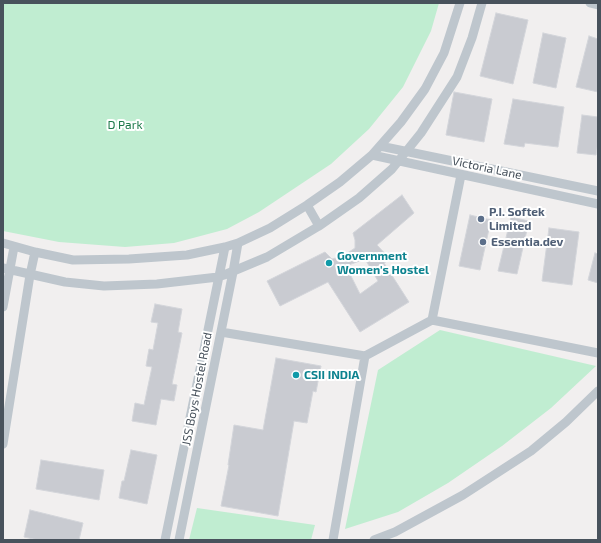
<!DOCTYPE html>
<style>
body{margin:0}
#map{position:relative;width:601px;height:543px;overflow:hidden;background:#f1efef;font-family:"Exo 2",sans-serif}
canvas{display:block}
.frame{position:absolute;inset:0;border:4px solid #48525c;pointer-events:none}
</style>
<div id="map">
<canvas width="601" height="543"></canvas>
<div class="frame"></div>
</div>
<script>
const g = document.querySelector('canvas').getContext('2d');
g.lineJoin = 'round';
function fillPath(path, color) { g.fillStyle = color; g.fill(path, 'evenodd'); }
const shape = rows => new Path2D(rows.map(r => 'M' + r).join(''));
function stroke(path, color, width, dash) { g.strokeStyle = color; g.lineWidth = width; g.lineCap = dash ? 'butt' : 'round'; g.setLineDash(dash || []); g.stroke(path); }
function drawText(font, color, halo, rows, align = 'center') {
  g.font = font + ' "Exo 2",sans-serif'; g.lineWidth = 4; g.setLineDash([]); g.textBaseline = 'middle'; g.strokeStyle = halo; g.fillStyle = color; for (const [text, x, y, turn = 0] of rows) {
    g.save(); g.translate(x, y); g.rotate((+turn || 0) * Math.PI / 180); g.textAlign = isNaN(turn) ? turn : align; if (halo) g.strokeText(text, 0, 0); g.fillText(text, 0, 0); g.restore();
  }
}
const green = shape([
 [3,3,439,3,431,31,403,87,369,129,331,164,259,212,227,229,174,243,125,247,59,242,3,231],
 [440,330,596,366,551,408,502,446,448,483,398,512,345,529,378,370],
 [197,508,315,525,311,540,189,540]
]);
const building = shape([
 [496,13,528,20,513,84,480,76,496,13],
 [543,33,566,38,556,88,533,83,543,33],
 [589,36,598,39,598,92,576,87,589,36],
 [454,92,492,99,484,142,446,135,454,92],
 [513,99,564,107,558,147,525,143,524,147,504,144,513,99],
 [582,115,598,117,598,143,596,155,577,153,582,115],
 [402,195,414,213,377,245,390,259,384,263,409,302,360,332,328,282,280,306,267,281,325,252,332,259,343,256,355,248,355,240,353,233,402,195],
 [365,259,378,281,360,294,346,266,365,259],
 [470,215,491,220,480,270,459,266,470,215],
 [511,217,529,221,517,274,498,271,511,217],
 [549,228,579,232,572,285,542,281,549,228],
 [595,253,598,254,598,283,588,280,595,253],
 [155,304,182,309,178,332,182,333,172,384,177,385,174,401,161,399,156,425,132,421,135,403,144,405,152,367,146,366,149,349,153,350,158,323,151,322,155,304],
 [276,358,321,366,316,392,313,391,307,423,294,421,278,516,221,506,229,465,228,465,234,425,263,430,276,358],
 [131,450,157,455,147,504,119,498,122,481,124,481,131,450],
 [41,460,104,470,99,500,36,489,41,460],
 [30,510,83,523,79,540,38,540,24,537,30,510]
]);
const minor = shape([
 [590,3,598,5],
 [380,146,598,191],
 [372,155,598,204],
 [307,205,319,226],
 [3,243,35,252,73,260,129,259,187,255,225,247,238,243,270,228,307,205,340,182,372,155,401,122,425,89,444,53,460,3],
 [3,268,65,282,104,286,157,284,218,277,224,275,267,257,319,226,359,198,392,169,421,133,457,77,472,38,482,3],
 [3,307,14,247],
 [432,320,461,175],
 [221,332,365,356],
 [3,444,30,275,35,252],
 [165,540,225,247],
 [179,540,233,272,238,243],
 [333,540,365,356,432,320,598,353],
 [374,540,395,532,463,495,531,451,566,422,598,391]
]);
const markers = [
 [481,219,4,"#5c6f8a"],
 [483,242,4,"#5c6f8a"],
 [329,263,4,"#0f9aa8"],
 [296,375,4,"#0f9aa8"]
];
const parkNames = [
 ["D Park",125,125]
];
const streetNames = [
 ["Victoria Lane",487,168,12],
 ["JSS Boys Hostel Road",197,389,-79]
];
const serviceNames = [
 ["P.I. Softek",489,212],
 ["Limited",489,226],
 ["Essentia.dev",491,242]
];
const cultureNames = [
 ["Government",337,256],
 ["Women's Hostel",337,270],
 ["CSII INDIA",304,375]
];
fillPath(green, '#c0edd1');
fillPath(building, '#c9cbd1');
stroke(building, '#d3d5da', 1);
stroke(minor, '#bec6cd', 9);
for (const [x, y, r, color] of markers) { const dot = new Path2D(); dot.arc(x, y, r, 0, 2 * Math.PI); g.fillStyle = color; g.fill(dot); stroke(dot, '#fff', 1.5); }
drawText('12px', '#1c794a', '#fff', parkNames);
drawText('12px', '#48525c', '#fff', streetNames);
drawText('bold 12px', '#4e5e75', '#fff', serviceNames, 'left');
drawText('bold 12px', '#0d838f', '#fff', cultureNames, 'left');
</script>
